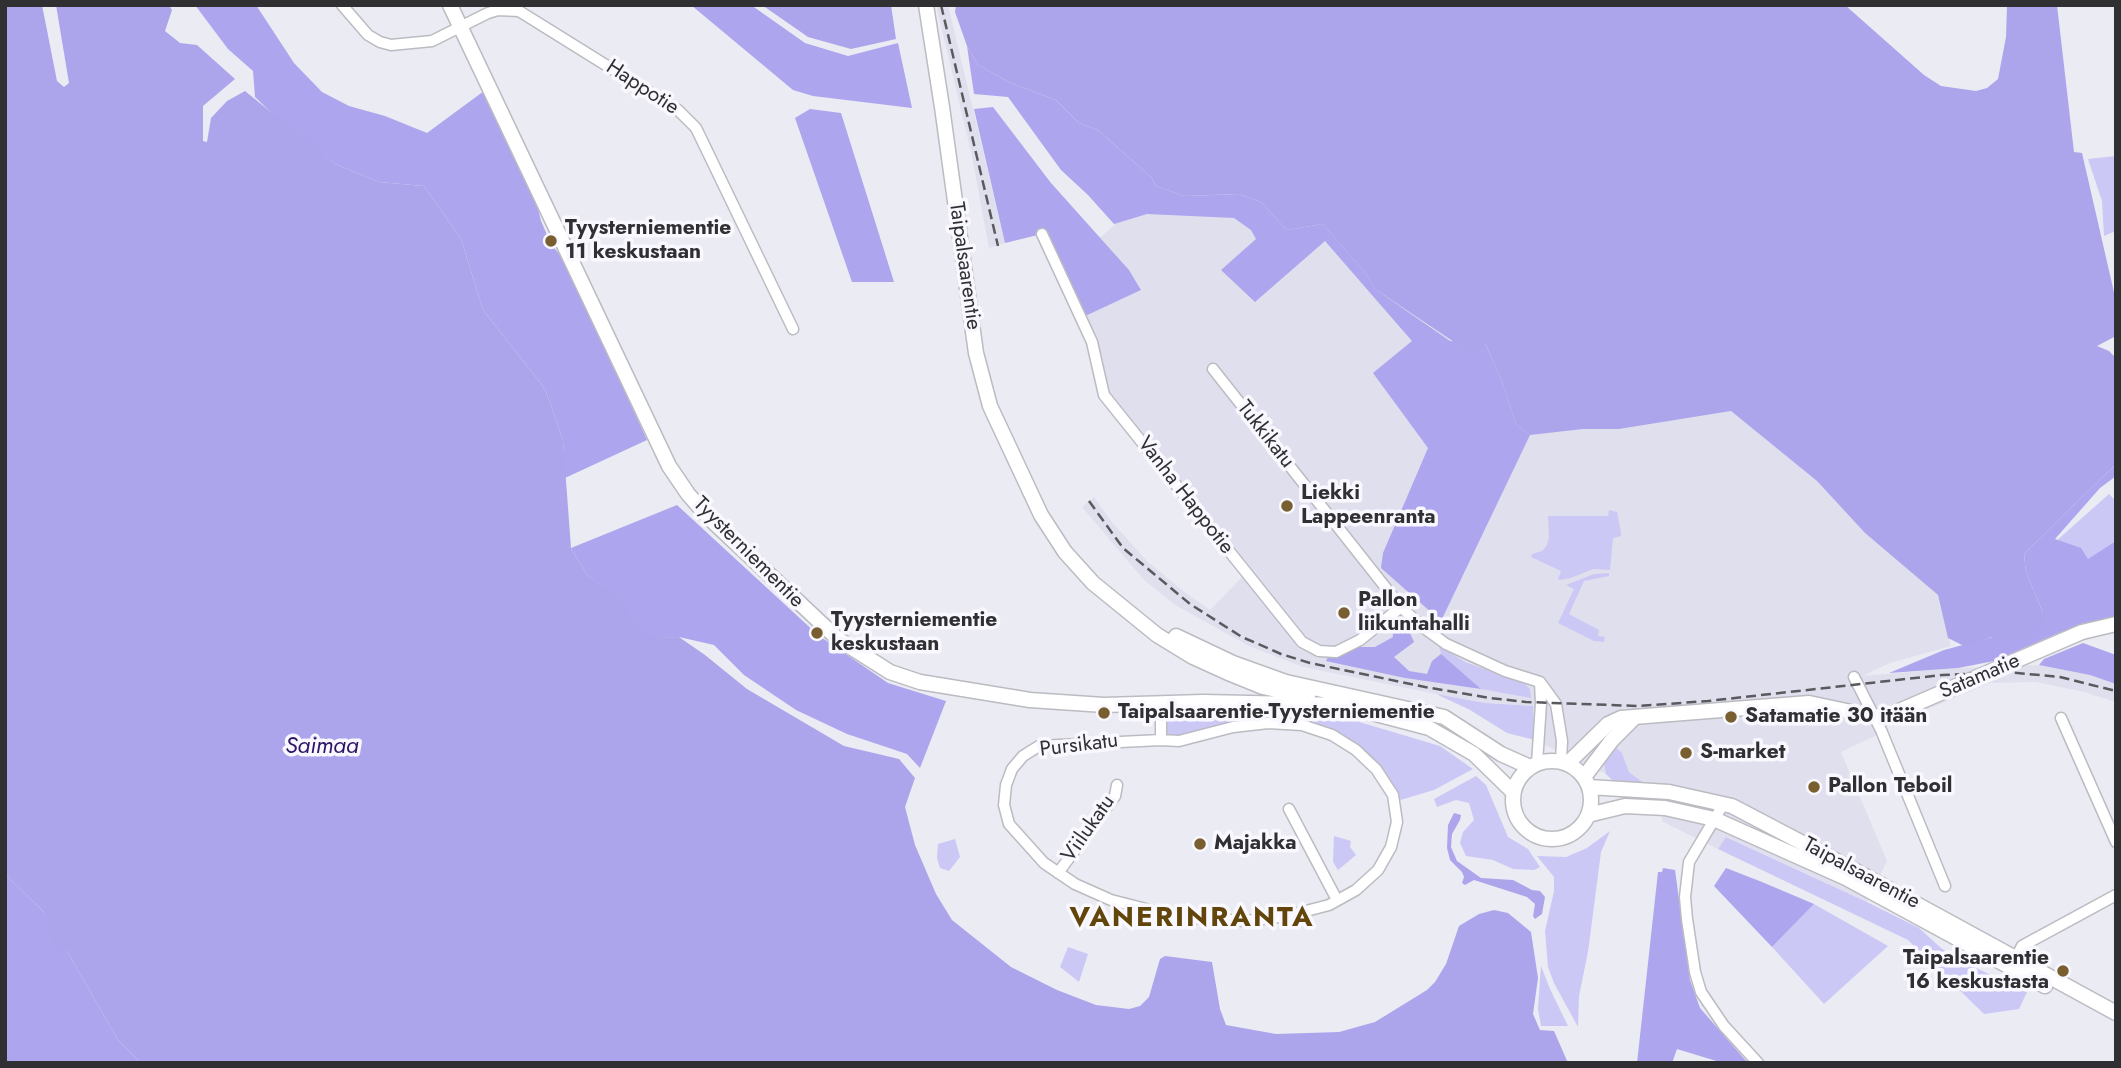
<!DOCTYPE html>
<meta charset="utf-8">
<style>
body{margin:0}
#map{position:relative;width:2121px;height:1068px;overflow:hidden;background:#ebebf3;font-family:Jost,sans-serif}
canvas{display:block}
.frame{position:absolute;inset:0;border:7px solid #303033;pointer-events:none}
</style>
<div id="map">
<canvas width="2121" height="1068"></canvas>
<div class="frame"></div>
</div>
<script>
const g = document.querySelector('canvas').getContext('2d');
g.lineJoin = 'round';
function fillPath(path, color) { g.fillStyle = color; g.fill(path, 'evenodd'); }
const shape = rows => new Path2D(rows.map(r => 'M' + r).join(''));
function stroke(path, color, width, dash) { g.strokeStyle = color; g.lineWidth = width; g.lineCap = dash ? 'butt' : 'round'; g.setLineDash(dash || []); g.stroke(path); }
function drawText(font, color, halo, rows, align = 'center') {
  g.font = font + ' Jost,sans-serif'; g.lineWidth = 7; g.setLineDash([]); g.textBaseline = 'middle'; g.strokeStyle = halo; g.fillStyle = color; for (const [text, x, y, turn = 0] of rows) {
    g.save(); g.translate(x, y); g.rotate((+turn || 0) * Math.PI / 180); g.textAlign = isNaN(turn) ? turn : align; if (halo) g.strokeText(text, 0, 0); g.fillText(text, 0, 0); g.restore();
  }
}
const built = shape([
 [936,5,948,5,1005,243,989,248,972,156],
 [1156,186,1323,224,1583,429,1619,429,1731,411,1817,481,1865,533,1938,595,1951,646,1890,663,1862,676,1958,668,2039,665,2090,675,2116,684,2116,702,2084,692,2036,682,1990,683,1889,725,1875,736,1841,752,1887,861,1867,902,1727,837,1718,849,1663,822,1654,785,1645,783,1629,772,1622,753,1604,765,1606,774,1535,740,1533,706,1485,703,1436,694,1303,667,1249,646,1175,605,1144,580,1082,507,1094,497,1111,521,1147,561,1183,591,1210,610,1246,573,1104,395,1081,318,1141,290,1129,270,1100,238]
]);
const green = shape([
 [2116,156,2116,231,2104,236,2102,201,2088,159],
 [2109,494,2116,501,2116,569,2046,550],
 [1609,510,1617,512,1621,533,1621,536,1613,538,1610,570,1593,569,1571,578,1560,580,1558,579,1561,571,1531,557,1532,554,1542,551,1547,545,1549,537,1548,516,1608,516],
 [1609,573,1609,576,1584,581,1569,614,1599,630,1598,636,1605,637,1604,642,1594,641,1558,623,1574,589,1566,585,1594,574],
 [1439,646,1465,662,1525,684,1530,689,1531,698,1481,689,1441,654],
 [1436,694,1485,703,1533,706,1535,740,1507,733,1470,710],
 [1240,712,1288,713,1356,721,1440,746,1473,769,1434,790,1397,801,1377,767,1303,723,1162,739,1163,715],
 [1614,746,1622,753,1629,772,1644,783,1654,784,1622,786,1613,781,1606,774,1604,765,1605,757],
 [1476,776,1486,785,1508,837,1528,849,1540,867,1534,870,1513,869,1493,860,1466,856,1460,843,1463,832,1474,820,1469,803,1456,800,1437,807,1434,799],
 [1610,831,1601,852,1588,952,1579,996,1578,1027,1554,983,1548,967,1545,931,1554,891,1554,877,1537,856,1566,857,1587,848],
 [1334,836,1351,841,1350,847,1356,855,1338,870,1333,862],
 [1726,837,1867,902,1919,928,1941,948,1959,960,2027,992,2019,1009,1984,1014,1908,940,1718,849],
 [955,839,960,857,949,871,940,868,937,858,938,844],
 [1814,904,1888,946,1824,1004,1772,947],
 [1068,947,1088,954,1079,982,1060,967],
 [1541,966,1550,989,1568,1026,1541,1026,1538,1009]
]);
const forest = shape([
 [195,5,256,5,294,63,322,92,349,106,385,116,427,133,484,91,535,196,541,221,551,244,565,261,647,440,565,478,563,440,545,389,483,310,461,239,424,186,379,182,335,164,283,124,255,97,253,71,228,49],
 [691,5,751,5,805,43,848,56,898,43,912,108,813,96,793,90],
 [967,46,978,65,1011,83,1056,100,1079,123,1098,130,1152,178,1156,186,1185,196,1239,194,1261,202,1287,230,1323,224,1367,275,1375,289,1450,341,1485,343,1502,381,1516,424,1530,435,1441,621,1381,568,1383,553,1428,448,1373,373,1412,341,1325,241,1255,302,1221,270,1256,239,1251,230,1234,218,1147,214,1114,224,1088,195,1061,170,1008,97,974,94],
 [993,107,1051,183,1129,270,1141,290,1081,318,1042,234,1005,243,974,109],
 [810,109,841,113,894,282,852,282,795,118],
 [2116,464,2116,476,2100,488,2055,539,2081,548,2088,559,2116,541,2116,618,2061,632,1994,661,1958,668,1889,673,1944,650,1993,637,2043,613,2026,572,2024,554],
 [677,505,818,635,888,683,946,701,920,768,907,754,847,734,796,710,744,675,714,645,679,637,645,639,616,595,587,575,571,548],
 [1404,620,1414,642,1394,657,1409,671,1427,674,1432,661,1441,654,1481,689,1405,678,1326,661,1328,657,1358,647,1375,647,1393,637,1392,628],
 [2083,643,2116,655,2116,684,2090,675,2039,665,2044,659],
 [1663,868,1675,870,1690,980,1700,1008,1748,1063,1723,1063,1677,1049,1672,1063,1637,1063,1658,872,1662,872],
 [1726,868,1762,882,1814,904,1772,947,1714,886],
 [5,874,44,912,48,924,67,951,118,1040,141,1063,5,1063]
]);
const water = shape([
 [5,5,42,5,57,81,64,87,69,83,56,5,169,5,172,10,165,31,180,43,197,45,235,79,203,106,203,141,207,142,211,118,227,101,245,91,335,164,379,182,424,186,461,239,483,310,545,389,563,440,571,548,587,575,616,594,645,638,679,637,705,655,747,689,844,746,899,759,915,778,905,807,915,845,936,894,952,920,1011,967,1057,990,1096,1005,1129,1009,1140,1006,1149,997,1160,959,1165,956,1212,962,1220,1009,1226,1025,1276,1034,1339,1032,1375,1022,1427,990,1435,982,1446,964,1459,926,1479,914,1494,910,1508,913,1531,932,1538,978,1533,1014,1540,1030,1554,1031,1568,1063,141,1063,118,1040,67,951,53,947,44,912,5,874],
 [762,5,891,5,896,39,851,49,808,37],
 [956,5,1845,5,1924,75,1941,86,1976,91,1987,88,1998,79,2006,37,2007,5,2057,5,2074,152,2082,153,2116,301,2116,336,2097,346,2109,351,2116,358,2116,464,2024,554,2026,572,2043,613,2043,626,2019,639,2010,637,1999,641,1992,637,1964,646,1948,638,1938,595,1865,533,1817,481,1731,411,1619,429,1583,429,1530,435,1516,424,1502,381,1485,343,1472,354,1375,289,1367,275,1323,224,1287,230,1261,202,1239,194,1185,196,1156,186,1152,178,1098,130,1079,123,1056,100,1011,83,978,65,967,46,955,12],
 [1454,813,1461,815,1460,820,1452,834,1451,847,1457,861,1481,878,1513,880,1532,890,1540,891,1545,897,1542,914,1535,919,1533,916,1535,904,1527,897,1474,880,1465,885,1462,883,1464,877,1462,872,1450,860,1447,848,1448,825]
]);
const street = shape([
 [342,5,368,35,380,42,391,45,432,41,488,13,498,10,519,11,678,110,696,128,793,329],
 [1042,234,1092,342,1104,395,1302,642,1319,651,1336,652,1360,640,1401,607],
 [1213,369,1401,607,1420,625,1446,644,1481,660,1505,671,1540,682,1556,704,1562,741,1561,761],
 [1854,677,1881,730,1945,886],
 [1161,704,1161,740,1039,746,1023,756,1012,769,1006,785,1004,805,1009,824,1044,863,1075,884,1111,900,1177,917,1246,921,1287,916,1329,905,1356,890,1378,870,1391,847,1397,822,1393,795,1376,769,1356,750,1332,735,1302,725,1268,723,1233,727,1179,741,1161,740],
 [2061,718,2116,842],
 [1537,764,1541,703,1540,682],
 [1724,803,1689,862,1685,897,1687,919,1695,972,1701,992,1724,1026,1758,1063],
 [1289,809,1337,900],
 [1058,873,1115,796,1117,785],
 [2013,964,2022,946,2116,895]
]);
const secondary = shape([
 [450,5,669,466,688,494,708,517,838,639,890,672,920,682,1030,700,1104,705,1203,702,1342,705],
 [926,5,942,107,976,353,990,406,1041,515,1065,552,1093,583,1157,635,1193,657,1226,672,1263,687,1308,697],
 [1176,636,1233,663,1286,682,1444,717,1501,754,1530,767],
 [1334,703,1429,728,1474,754,1513,792],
 '1513 800a39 39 0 1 1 78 0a39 39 0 1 1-78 0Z',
 [1567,764,1608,724,1621,718,1809,703,1875,717,1892,714,2082,632,2116,624],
 [1584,777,1612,740,1634,718],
 [1589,787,1669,792,1732,806,1854,870,2116,1013],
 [1588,815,1625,806,1665,808,1714,819,1846,878,2045,986]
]);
const rail = shape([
 [941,5,998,246],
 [1089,501,1123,548,1190,604,1242,637,1281,654,1310,663,1425,687,1490,698,1526,702,1639,706,1708,701,1942,675,2007,672,2060,677,2116,691]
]);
const markers = [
 [551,241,7,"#795e30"],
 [1287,506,7,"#795e30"],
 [1344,613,7,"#795e30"],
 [817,633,7,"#795e30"],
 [1104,713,7,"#795e30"],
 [1731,717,7,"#795e30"],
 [1686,753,7,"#795e30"],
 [1814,787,7,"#795e30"],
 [1200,844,7,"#795e30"],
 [2063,971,7,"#795e30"]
];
const streetNames = [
 ["Happotie",642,88,33],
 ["Taipalsaarentie",964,266,82],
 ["Tukkikatu",1265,435,52],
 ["Vanha Happotie",1185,496,52],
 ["Tyysterniementie",748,553,45],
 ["Satamatie",1980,677,-23],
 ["Pursikatu",1079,746,-7],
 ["Viilukatu",1089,829,-55],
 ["Taipalsaarentie",1861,874,28]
];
const poiNames = [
 ["Tyysterniementie",565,229],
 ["11 keskustaan",565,253],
 ["Liekki",1301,494],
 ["Lappeenranta",1301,518],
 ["Pallon",1358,601],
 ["liikuntahalli",1358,625],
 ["Tyysterniementie",831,621],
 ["keskustaan",831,645],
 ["Taipalsaarentie-Tyysterniementie",1118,713],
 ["Satamatie 30 itään",1745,717],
 ["S-market",1700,753],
 ["Pallon Teboil",1828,787],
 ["Majakka",1214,844],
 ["Taipalsaarentie",2049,959,"right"],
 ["16 keskustasta",2049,983,"right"]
];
const waterNames = [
 ["Saimaa",322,747]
];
const districtNames = [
 ["VANERINRANTA",1192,919]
];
fillPath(built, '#e0dfee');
fillPath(green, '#ccc8f6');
fillPath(forest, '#ada5ed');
fillPath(water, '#ada5ec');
stroke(street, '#bbbbc2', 13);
stroke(secondary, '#bbbbc2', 17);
stroke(street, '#fff', 10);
stroke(secondary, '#fff', 14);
stroke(rail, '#59595e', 2.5, [10, 5]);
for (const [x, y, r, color] of markers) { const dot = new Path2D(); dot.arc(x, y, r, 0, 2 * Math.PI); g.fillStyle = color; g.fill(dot); stroke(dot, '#f9f8ff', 2.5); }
drawText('21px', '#303033', '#f9f8ff', streetNames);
drawText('bold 21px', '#303033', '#f9f8ff', poiNames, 'left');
drawText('italic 23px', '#2c1365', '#f9f8ff', waterNames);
g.letterSpacing = '2px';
drawText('bold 28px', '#62450b', '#f9f8ff', districtNames);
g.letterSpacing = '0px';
</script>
